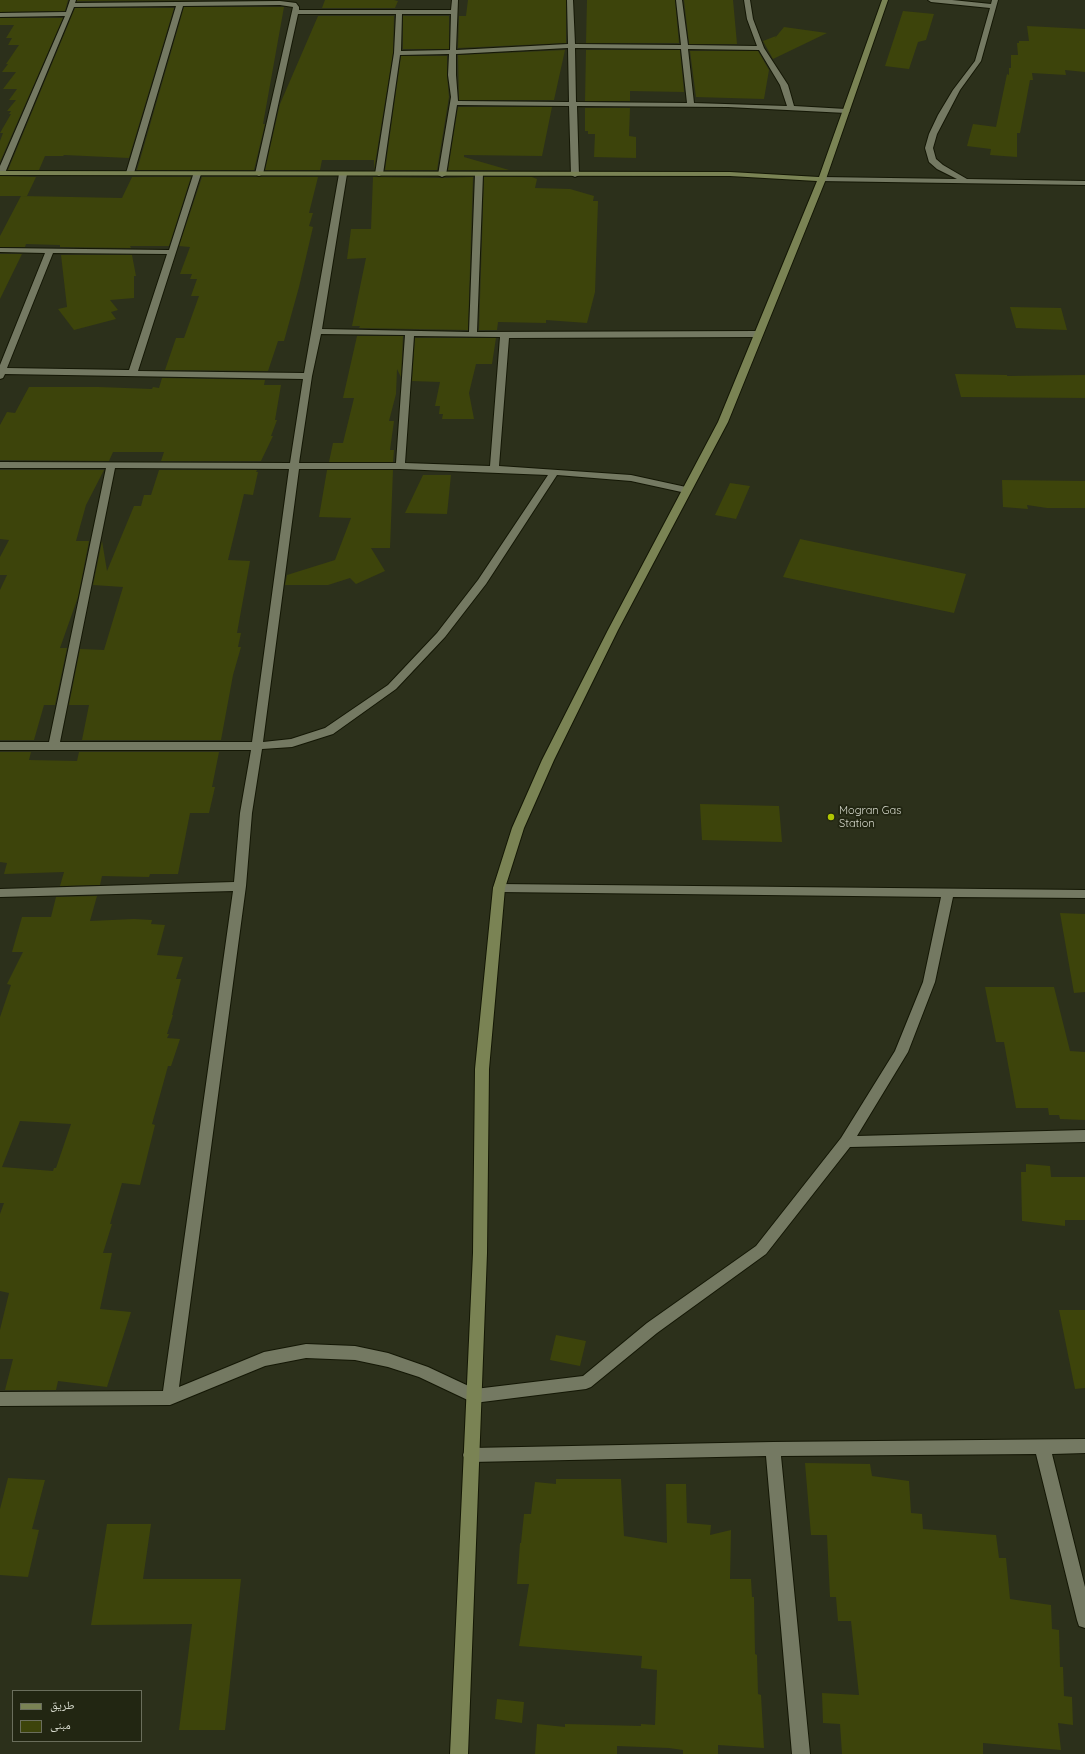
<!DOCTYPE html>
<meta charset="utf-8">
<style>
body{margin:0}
#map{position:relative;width:1085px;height:1754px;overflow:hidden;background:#2c301b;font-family:Quicksand,"Noto Naskh Arabic",sans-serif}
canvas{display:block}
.legend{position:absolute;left:12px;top:1690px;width:130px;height:52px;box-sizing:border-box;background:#222612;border:1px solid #6a6e5c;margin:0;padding:5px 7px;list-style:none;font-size:12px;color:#d6d9cc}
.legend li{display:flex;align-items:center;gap:8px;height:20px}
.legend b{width:20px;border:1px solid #6a6e5c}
</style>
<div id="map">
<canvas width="1085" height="1754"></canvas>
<ul class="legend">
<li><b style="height:5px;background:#7a8354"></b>طريق</li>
<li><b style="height:11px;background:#3d440b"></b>مبنى</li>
</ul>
</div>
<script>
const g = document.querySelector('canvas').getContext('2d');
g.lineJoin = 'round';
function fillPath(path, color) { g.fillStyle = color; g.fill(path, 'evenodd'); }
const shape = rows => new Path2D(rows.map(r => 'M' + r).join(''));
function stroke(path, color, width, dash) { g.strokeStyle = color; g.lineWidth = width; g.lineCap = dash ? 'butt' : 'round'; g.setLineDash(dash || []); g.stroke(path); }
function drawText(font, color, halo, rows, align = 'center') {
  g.font = font + ' Quicksand,sans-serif'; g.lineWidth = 4; g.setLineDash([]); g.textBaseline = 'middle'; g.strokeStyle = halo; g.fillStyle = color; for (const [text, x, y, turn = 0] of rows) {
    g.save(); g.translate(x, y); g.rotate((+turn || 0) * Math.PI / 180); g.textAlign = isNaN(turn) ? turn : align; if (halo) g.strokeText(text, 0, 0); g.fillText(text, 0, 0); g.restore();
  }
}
const building = shape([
 [0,0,68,0,65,11,0,12],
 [77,0,207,0,77,1],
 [325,0,394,0,398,1,395,8,322,8],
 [468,0,566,0,566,43,458,48,459,16,466,16],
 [587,0,675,0,679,43,586,43],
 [684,0,733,0,737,44,689,44],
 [184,7,284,7,263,124,265,124,254,170,137,170],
 [75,8,174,8,129,158,64,155,63,156,45,156,39,170,8,170],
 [903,11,934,14,926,40,918,42,909,69,885,66],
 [318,16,394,16,393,53,374,170,374,160,322,160,320,170,265,170,280,104],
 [403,16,449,16,449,49,403,49],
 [0,18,63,18,0,162,0,141,3,133,0,133,11,114,9,114,11,111,7,111,16,100,9,100,17,89,3,89,16,72,2,72,8,64,6,64,19,45,8,45,12,38,6,38,14,25,0,25],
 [1027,26,1085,29,1085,72,1065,70,1066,75,1032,73,1033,80,1030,80,1020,133,1017,133,1017,157,990,155,991,149,967,146,973,124,996,127,1007,74,1009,75,1009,68,1011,68,1011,55,1018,55,1017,43,1019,43,1019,41,1029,41],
 [784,27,827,33,773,59,763,41,776,36,775,38],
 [565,50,554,100,459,100,458,55],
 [586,50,680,50,684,92,630,91,630,101,585,101],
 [690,51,758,51,769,70,764,99,696,97],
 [401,56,447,56,447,75,449,97,437,170,385,170],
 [458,107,552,107,542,156,464,155,464,157,509,170,448,170],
 [585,108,630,108,629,136,636,137,636,158,594,157,595,134,588,134,588,131,585,131],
 [0,176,36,177,27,196,0,196],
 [132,177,191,177,169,246,130,246,131,248,60,247,60,245,26,244,25,247,0,247,0,236,21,196,122,198],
 [202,177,318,177,309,213,313,213,309,226,313,227,299,287,284,341,278,341,268,371,165,370,176,338,184,338,199,296,191,296,197,279,190,279,192,274,180,274,190,247,179,246],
 [373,177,441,178,473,177,468,330,359,328,360,326,352,326,366,258,347,259,351,229,371,229],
 [484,177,532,177,537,179,535,188,570,189,594,196,593,201,598,201,595,292,587,323,546,320,546,323,498,322,497,330,479,330],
 [0,254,22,254,0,299],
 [61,255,132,255,136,276,134,276,134,298,110,300,118,310,111,312,116,319,74,330,58,309,67,307],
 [1010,307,1061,308,1067,330,1016,328],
 [357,336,403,336,401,377,397,369,396,394,389,421,394,421,390,450,394,450,393,462,329,462,333,443,343,443,354,398,343,398],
 [415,338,496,338,492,364,476,364,469,393,474,419,442,419,443,414,439,414,440,406,435,406,440,382,412,381],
 [955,374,1007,375,1007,376,1085,375,1085,398,961,397],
 [162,378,265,380,264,385,281,385,275,420,277,420,271,436,273,436,261,461,161,461,164,452,113,452,109,461,0,460,0,425,7,412,15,413,29,387,99,387,152,389,153,387,159,388],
 [0,470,104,470,86,505,76,541,89,541,78,597,60,648,67,648,55,705,44,705,34,740,0,740,0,590,7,575,0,575,0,557,9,540,0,539],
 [159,470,257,470,256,472,258,472,253,495,244,494,228,560,250,561,237,633,241,633,238,647,241,647,233,675,221,740,82,740,89,705,69,705,80,649,104,650,123,587,93,585,102,541,107,571,134,506,141,506,144,495,151,495],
 [327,470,393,470,390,548,371,548,385,571,356,584,350,578,328,585,285,585,287,575,335,560,351,518,319,517],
 [423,475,451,475,447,514,405,513],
 [1002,480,1085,481,1085,508,1047,508,1027,505,1028,509,1003,507],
 [730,483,750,486,736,519,715,515],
 [800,539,966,574,954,613,783,577],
 [0,752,31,752,29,760,77,761,79,752,219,752,212,787,215,787,209,813,190,813,178,874,150,874,149,877,102,876,100,885,60,886,64,872,4,874,7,863,0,862],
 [700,804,779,806,782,842,702,840],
 [97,896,90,921,134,919,152,920,151,924,165,925,157,955,183,957,176,979,181,979,172,1015,173,1015,167,1034,169,1034,167,1038,180,1039,171,1066,168,1066,152,1124,155,1125,140,1185,122,1183,110,1224,112,1224,103,1253,112,1253,100,1309,131,1312,107,1387,58,1381,56,1390,5,1390,13,1359,0,1359,0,1330,9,1293,0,1291,0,1214,4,1203,0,1203,0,1017,11,985,7,984,23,952,12,952,22,917,51,917,56,897],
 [20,1121,71,1124,56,1168,54,1168,53,1171,2,1167],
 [1060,913,1085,914,1085,992,1074,993],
 [985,987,1054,987,1070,1051,1085,1052,1085,1120,1060,1119,1059,1115,1049,1115,1048,1108,1016,1108,1004,1042,996,1042],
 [1026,1164,1050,1166,1051,1177,1085,1177,1085,1220,1065,1220,1065,1226,1022,1221,1021,1172,1026,1172],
 [1059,1310,1085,1310,1085,1388,1075,1389],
 [556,1335,586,1341,580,1366,550,1360],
 [805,1463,870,1464,872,1476,909,1481,911,1513,922,1514,923,1529,996,1535,999,1558,1006,1558,1010,1599,1051,1605,1052,1629,1059,1630,1060,1667,1063,1667,1064,1696,1072,1697,1073,1725,1058,1723,1061,1750,983,1743,983,1754,842,1754,840,1724,823,1723,822,1693,859,1695,851,1621,838,1621,836,1597,830,1597,827,1535,811,1535],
 [8,1478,45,1480,32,1529,39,1530,28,1577,0,1575,0,1509],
 [556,1479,621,1479,624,1536,667,1543,666,1484,686,1484,687,1523,711,1525,710,1535,731,1530,730,1579,751,1579,752,1597,754,1597,755,1654,757,1655,758,1694,761,1695,764,1748,718,1745,718,1754,683,1754,683,1750,669,1748,617,1746,617,1754,535,1754,537,1724,565,1727,565,1724,641,1726,641,1724,655,1725,657,1670,641,1668,642,1656,519,1646,529,1584,517,1584,520,1543,521,1543,524,1514,531,1514,535,1482,556,1484],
 [107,1524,151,1524,143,1579,241,1579,225,1730,179,1730,192,1624,91,1625],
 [497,1699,524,1702,522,1723,495,1719]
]);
const street = shape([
 [70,0,76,0,75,3,280,1,296,3,299,7,299,10,451,10,452,0,458,0,456,50,568,44,567,0,573,0,575,44,681,45,676,0,682,0,688,45,757,46,747,19,744,0,750,0,753,19,764,48,788,85,794,106,846,109,850,111,846,113,728,107,577,106,579,175,575,177,571,175,569,106,457,105,446,175,442,177,438,175,451,97,448,75,449,54,400,55,383,174,379,176,375,174,394,53,396,14,298,14,263,174,259,176,255,174,293,7,280,5,183,6,134,173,130,175,126,173,176,6,74,7,5,173,0,175,0,166,65,16,0,17,0,13,66,12,70,0],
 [402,14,451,14,450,50,401,51,402,14],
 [568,48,569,102,458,101,456,75,456,54,568,48],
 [575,48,681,49,687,103,576,102,575,48],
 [688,49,759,50,780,85,787,106,694,103,688,49],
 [928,0,952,0,991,4,992,0,998,0,981,61,960,90,937,134,933,148,936,159,943,165,967,179,1085,181,1085,185,819,181,819,177,822,177,957,179,937,169,929,162,925,148,929,134,938,115,953,90,975,61,990,8,931,2,928,0],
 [194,172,197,172,201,174,138,371,304,373,339,174,343,172,347,174,322,329,469,332,475,174,479,172,483,174,477,332,758,331,762,334,758,337,509,338,499,466,631,475,686,487,691,490,686,493,631,481,557,475,486,584,445,637,396,689,333,734,292,747,262,749,252,813,246,886,179,1387,264,1352,306,1344,355,1346,388,1353,428,1367,475,1389,583,1376,647,1323,756,1246,841,1138,895,1051,923,982,941,897,499,892,495,891,493,888,495,885,499,884,1085,890,1085,898,953,897,935,982,908,1052,857,1136,1085,1130,1085,1142,850,1147,766,1254,657,1333,591,1387,586,1389,474,1403,419,1377,388,1367,355,1360,306,1358,265,1366,170,1405,0,1406,0,1392,163,1391,233,891,0,897,0,889,234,882,240,813,251,750,0,750,0,742,49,742,106,468,0,468,0,462,290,463,303,379,5,374,3,378,0,379,0,365,45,253,0,252,0,248,169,250,194,172],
 [53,253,167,254,129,370,7,368,53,253],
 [321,334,405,335,396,463,299,463,312,376,321,334],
 [414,336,500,337,490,466,405,463,414,336],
 [115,468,289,469,252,742,60,742,115,468],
 [299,469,400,469,548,475,478,580,437,633,388,685,325,728,291,739,263,742,299,469],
 [1085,1439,1085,1453,1052,1454,1085,1587,1085,1628,1079,1626,1077,1620,1036,1454,781,1456,810,1754,792,1754,766,1456,471,1462,465,1460,463,1455,465,1450,471,1448,773,1442,1085,1439]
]);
const secondary = shape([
 [882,0,888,0,826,179,728,422,618,630,554,760,524,828,505,888,489,1069,487,1253,468,1754,450,1754,473,1253,475,1069,493,888,512,828,542,760,608,630,718,422,817,181,730,176,0,175,0,171,730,172,819,177,882,0]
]);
const markers = [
 [831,817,4,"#b0c502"]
];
const poiNames = [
 ["Mogran Gas",839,811],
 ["Station",839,824]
];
fillPath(building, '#3d440b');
stroke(street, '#141705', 2);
stroke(secondary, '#141705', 2);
fillPath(street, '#747962');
fillPath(secondary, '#7a8354');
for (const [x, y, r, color] of markers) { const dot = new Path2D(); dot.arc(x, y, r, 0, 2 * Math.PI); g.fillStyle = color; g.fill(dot); stroke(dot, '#222612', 1.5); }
drawText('11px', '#d6d9cc', '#222612', poiNames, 'left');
</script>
